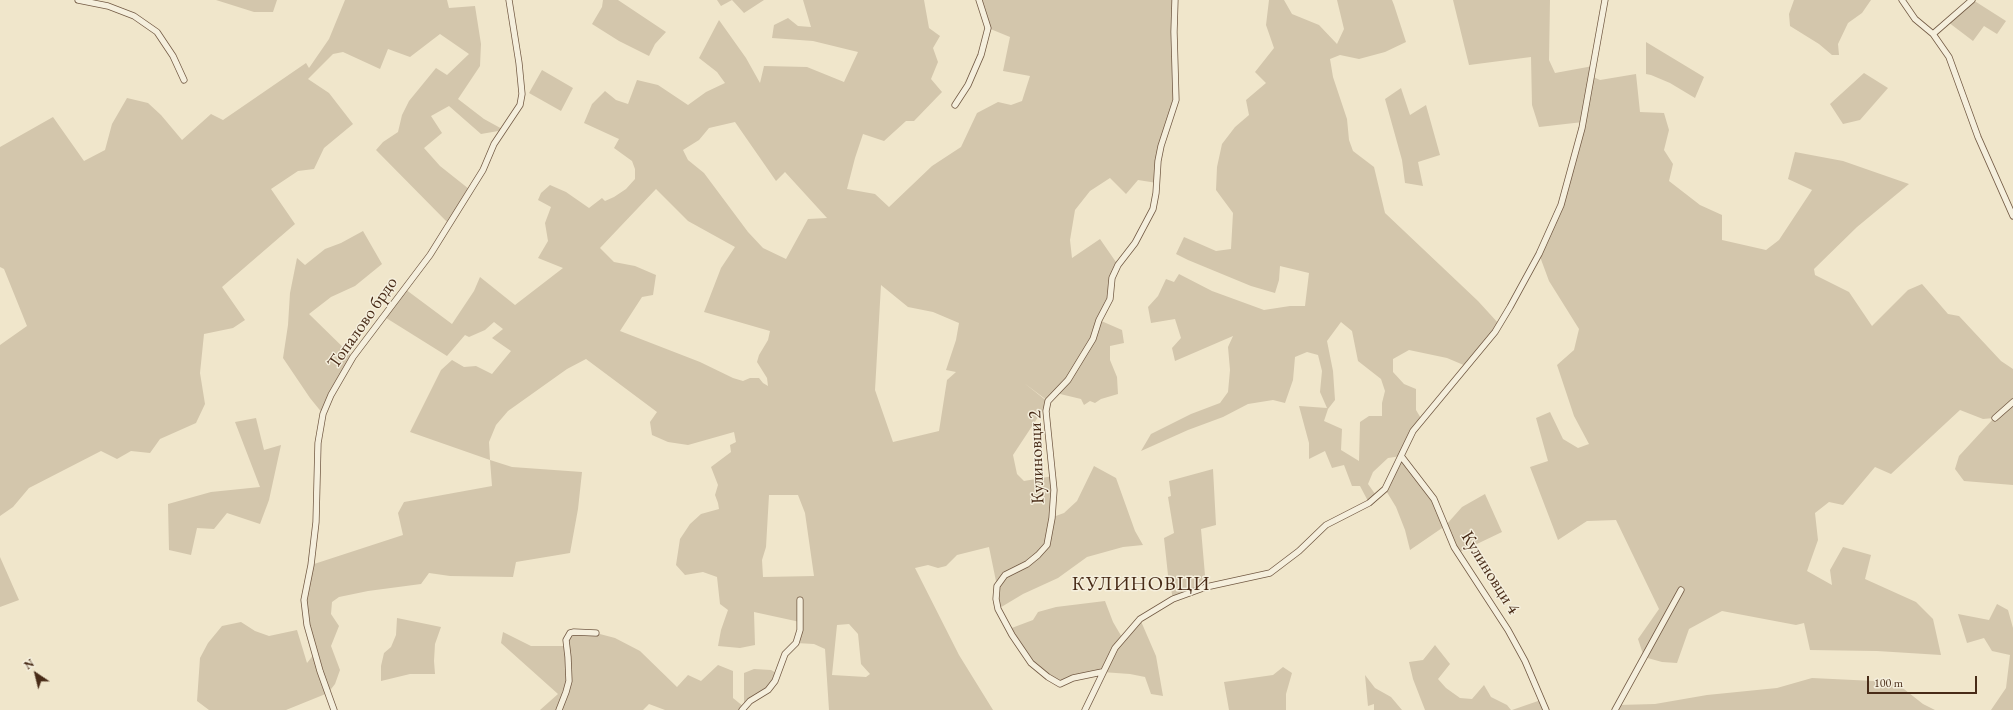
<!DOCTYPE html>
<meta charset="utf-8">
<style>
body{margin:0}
#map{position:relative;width:2013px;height:710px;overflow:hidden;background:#f0e6cb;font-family:"EB Garamond",serif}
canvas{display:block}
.north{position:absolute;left:16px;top:654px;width:40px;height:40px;-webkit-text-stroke:3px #f5efdd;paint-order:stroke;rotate:325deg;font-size:11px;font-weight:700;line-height:16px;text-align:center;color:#482b17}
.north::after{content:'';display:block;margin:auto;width:14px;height:18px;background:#482b17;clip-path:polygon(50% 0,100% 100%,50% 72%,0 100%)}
.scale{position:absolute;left:1867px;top:676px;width:110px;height:18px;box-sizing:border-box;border:2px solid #482b17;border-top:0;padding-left:5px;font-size:12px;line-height:14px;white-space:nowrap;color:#482b17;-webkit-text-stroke:3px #f5efdd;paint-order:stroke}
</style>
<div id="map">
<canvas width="2013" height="710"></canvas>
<div class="north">N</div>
<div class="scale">100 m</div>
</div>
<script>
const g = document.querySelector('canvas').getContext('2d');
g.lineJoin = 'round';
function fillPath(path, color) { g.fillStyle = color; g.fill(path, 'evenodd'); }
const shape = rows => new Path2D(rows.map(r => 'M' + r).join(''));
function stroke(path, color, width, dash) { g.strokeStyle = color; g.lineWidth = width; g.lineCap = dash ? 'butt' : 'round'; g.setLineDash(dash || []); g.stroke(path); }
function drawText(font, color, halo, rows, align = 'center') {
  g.font = font + ' "EB Garamond",serif'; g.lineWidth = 3; g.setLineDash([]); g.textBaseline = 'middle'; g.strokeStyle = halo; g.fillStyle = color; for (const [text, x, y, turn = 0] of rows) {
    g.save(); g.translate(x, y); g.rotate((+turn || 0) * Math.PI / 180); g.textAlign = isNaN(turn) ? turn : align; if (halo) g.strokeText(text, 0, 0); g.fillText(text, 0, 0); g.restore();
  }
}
const green = shape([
 [216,0,277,0,273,12,254,12],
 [345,0,447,0,449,8,475,6,481,44,480,66,458,99,484,119,504,130,481,134,449,106,431,116,442,133,424,148,440,166,469,189,449,224,376,150,383,142,398,132,402,115,409,101,436,68,447,75,469,54,440,34,410,57,388,49,380,69,343,52,333,54,308,79,329,93,353,124,324,148,314,169,298,171,271,189,295,224,222,287,245,320,233,328,204,334,200,373,205,404,196,423,160,439,150,453,131,451,117,459,101,451,29,488,13,507,0,516,0,345,27,326,4,269,0,267,0,147,53,117,84,161,105,150,112,124,127,98,148,103,161,115,182,140,211,114,223,120,306,63,309,68,329,39],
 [603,0,618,0,666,32,655,44,649,56,619,41,592,24,602,7],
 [717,0,764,0,744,13,732,0,721,6],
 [803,0,924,0,929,28,940,36,933,48,938,62,931,79,942,92,914,121,906,121,884,141,863,134,855,158,847,189,875,194,889,207,932,166,961,147,977,113,998,102,1011,105,1022,101,1030,76,1003,71,1010,37,988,28,979,0,1175,0,1176,100,1161,146,1157,183,1138,180,1126,194,1110,178,1090,191,1075,210,1070,240,1072,258,1100,239,1118,265,1110,299,1099,320,1122,330,1124,343,1110,346,1110,360,1117,377,1118,394,1101,399,1095,403,1090,401,1084,405,1081,399,1056,393,1048,401,1024,383,1048,402,1013,455,1017,474,1024,481,1053,476,1053,517,1064,513,1077,501,1094,466,1116,478,1135,531,1143,545,1123,547,1087,557,1058,578,1023,594,998,609,997,586,989,547,957,555,946,566,938,568,928,565,915,568,959,655,993,710,829,710,825,649,814,644,796,643,800,622,754,612,755,645,740,648,718,646,721,630,728,610,720,604,717,577,703,572,685,575,676,565,680,539,690,524,701,514,719,509,718,503,715,495,718,485,711,467,731,452,730,445,736,442,734,432,688,445,668,442,652,435,650,422,657,412,586,359,567,369,508,411,496,425,489,442,490,460,512,467,582,472,578,509,570,553,516,562,513,577,450,576,429,573,421,584,368,591,339,597,332,602,331,614,339,626,331,646,340,670,335,684,328,693,286,710,209,710,197,701,200,658,208,643,222,626,241,622,255,631,269,636,297,630,307,663,315,653,304,600,311,565,403,535,398,513,404,502,492,486,490,460,410,432,441,370,452,360,464,367,476,366,492,374,511,351,492,338,503,329,494,322,485,330,469,337,465,335,447,356,383,316,405,289,452,324,474,291,480,277,515,305,563,268,538,258,548,241,545,223,551,207,538,200,541,193,550,185,566,192,589,208,602,198,605,201,614,197,626,189,635,179,635,169,632,161,614,148,619,139,584,123,592,104,605,91,616,100,628,104,637,80,658,85,688,105,706,92,725,83,717,72,699,58,719,20,746,58,760,83,764,66,807,67,844,82,858,52,813,41,772,38,774,25,788,18,798,26,811,27],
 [735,122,776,181,785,172,827,218,808,219,786,259,763,248,748,232,704,173,688,160,683,150,699,140,709,128],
 [656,189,688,221,735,247,721,268,704,312,770,331,768,340,759,355,757,362,767,378,768,386,763,383,759,378,750,378,743,381,733,378,700,362,620,331,642,297,653,295,656,275,635,266,614,262,600,248],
 [881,285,908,307,933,312,959,323,956,340,946,370,956,372,947,380,939,431,893,442,875,390],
 [769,495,798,495,805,513,814,576,763,577,762,560,766,547],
 [849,624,858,634,861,664,870,674,866,677,832,675,837,625],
 [1269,0,1284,0,1292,14,1319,25,1337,44,1344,29,1337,0,1392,0,1394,5,1406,42,1385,52,1359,59,1340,55,1330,59,1333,77,1347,119,1349,140,1353,151,1374,167,1385,213,1478,301,1499,324,1466,366,1447,358,1409,350,1393,359,1393,372,1404,384,1416,389,1416,410,1422,420,1401,456,1434,499,1446,525,1462,507,1485,494,1502,532,1458,553,1445,526,1410,550,1405,530,1396,507,1385,489,1401,456,1388,458,1373,472,1368,484,1378,498,1369,503,1360,486,1352,486,1344,465,1332,468,1325,451,1309,459,1309,443,1299,406,1327,408,1320,392,1322,371,1318,355,1307,352,1295,357,1293,380,1285,403,1273,400,1248,404,1223,417,1188,430,1141,451,1151,434,1191,414,1220,403,1228,392,1230,370,1228,347,1233,336,1175,361,1172,348,1181,338,1175,319,1151,323,1148,307,1158,296,1166,279,1174,282,1179,274,1212,291,1264,310,1290,306,1305,306,1309,273,1280,266,1279,280,1275,293,1251,286,1188,260,1176,254,1184,237,1216,251,1231,249,1233,213,1216,190,1217,167,1222,144,1235,127,1249,115,1246,100,1266,83,1255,72,1274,48,1266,25],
 [1341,322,1352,331,1358,361,1381,379,1385,391,1382,403,1382,416,1369,416,1360,422,1359,461,1341,450,1342,429,1324,421,1328,409,1335,400,1333,371,1327,341],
 [1453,0,1550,0,1549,60,1555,73,1593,66,1591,76,1600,80,1636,74,1640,112,1664,113,1669,130,1664,150,1673,164,1669,181,1700,205,1722,215,1722,240,1766,250,1779,240,1812,190,1788,179,1795,152,1843,161,1909,184,1857,227,1814,269,1815,275,1849,292,1872,326,1908,290,1922,284,1948,314,1959,316,2001,361,2013,369,2013,485,1964,481,1955,469,1959,456,1994,418,1983,419,1960,410,1891,474,1875,467,1843,505,1829,502,1815,513,1818,540,1807,571,1832,585,1830,570,1843,547,1871,555,1865,579,1916,602,1933,619,1941,655,1877,651,1810,650,1804,623,1796,625,1722,611,1689,629,1677,663,1662,662,1644,657,1638,639,1659,609,1616,520,1587,521,1558,540,1530,467,1548,461,1536,418,1550,412,1563,439,1578,448,1589,444,1574,416,1557,365,1574,350,1579,329,1549,281,1539,254,1561,205,1583,122,1539,127,1532,105,1531,57,1469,65],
 [1794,0,1871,0,1862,13,1848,23,1838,44,1839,55,1832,55,1819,44,1790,26,1789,14],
 [1973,0,2006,21,1997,34,1984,26,1973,41,1948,22],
 [1646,42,1704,77,1695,98,1670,83,1651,75,1646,74],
 [542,70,573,88,561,111,529,93],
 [1864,73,1888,88,1860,120,1843,124,1830,104],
 [1401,88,1410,115,1426,105,1440,155,1418,162,1423,186,1405,183,1402,160,1385,99],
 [363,231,382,264,355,286,331,297,309,314,353,357,323,414,310,398,283,358,288,325,290,293,297,258,305,265,325,249,341,243],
 [256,418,264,450,281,445,269,500,260,524,227,513,214,529,197,528,191,555,169,550,168,504,211,492,260,487,235,422],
 [1213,469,1216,525,1201,529,1206,587,1173,599,1168,575,1164,538,1174,533,1168,497,1171,496,1169,481],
 [0,557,19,600,0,607],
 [1105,601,1113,622,1123,639,1140,619,1156,656,1163,696,1151,694,1145,677,1130,674,1102,672,1060,684,1031,663,1009,629,1033,620,1038,612,1056,607],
 [1997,604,2008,610,2013,628,2013,710,1991,710,2006,688,2010,655,1992,651,1984,638,1967,643,1958,614,1989,620],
 [397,618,441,627,435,644,434,661,435,674,410,674,381,681,381,666,384,653,391,647,396,635],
 [503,632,531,646,566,646,570,633,596,633,615,638,640,651,677,687,688,675,701,681,718,665,733,671,733,698,744,707,744,673,754,669,771,670,778,674,775,681,742,710,665,710,649,704,643,710,540,710,558,694,501,643],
 [1435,645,1450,664,1438,679,1446,688,1460,698,1472,699,1484,685,1491,697,1507,705,1511,710,1425,710,1413,679,1409,662,1423,660],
 [1283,667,1292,673,1286,694,1286,710,1229,710,1224,682,1273,675],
 [1365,675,1375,688,1391,697,1402,710,1374,710,1374,704,1368,706],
 [1812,678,1895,682,1923,704,1935,710,1615,710,1618,705,1655,704,1707,695,1777,688],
 [1541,700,1546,710,1512,710]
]);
const minor = shape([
 [78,0,108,6,134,16,157,32,173,56,184,80],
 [1902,0,1915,19,1933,34,1949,57,1978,137,2013,216],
 [1933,34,1972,0],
 [955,105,968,85,981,55,988,28,979,0],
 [1995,418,2013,402],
 [1401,456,1434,499,1454,547,1508,630,1525,661,1546,710],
 [1102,672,1073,678,1060,684,1048,677,1031,663,1012,635,998,609,996,599,997,586,1005,575,1027,564,1038,555,1047,545,1052,518,1054,490,1046,411,1048,401,1068,380,1093,339,1099,320,1110,299,1112,278,1118,265,1135,243,1153,209,1156,193,1158,161,1161,146,1176,100,1174,32,1175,0],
 [334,710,320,671,307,625,304,600,311,565,316,522,318,443,323,414,331,395,353,357,430,255,483,170,494,144,520,105,522,94,519,63,509,0],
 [559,710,566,692,569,681,568,657,566,640,570,633,574,632,596,633],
 [742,710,750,701,768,690,775,681,785,654,796,643,800,630,800,600],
 [1085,710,1115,648,1140,619,1173,599,1206,587,1270,573,1299,551,1326,525,1369,503,1385,489,1413,431,1495,332,1510,307,1539,254,1561,205,1582,128,1605,0],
 [1615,710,1681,590]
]);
const streetNames = [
 ["Топалово брдо",363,323,-55],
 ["Кулиновци 2",1037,457,-92],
 ["Кулиновци 4",1490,573,58]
];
const quarterNames = [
 ["КУЛИНОВЦИ",1141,585]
];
fillPath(green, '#d3c6ac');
stroke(minor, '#725a44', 7);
stroke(minor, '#f5efdd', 5.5);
drawText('18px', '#482b17', '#f5efdd', streetNames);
g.letterSpacing = '1px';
drawText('20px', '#482b17', '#f5efdd', quarterNames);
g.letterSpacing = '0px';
</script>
